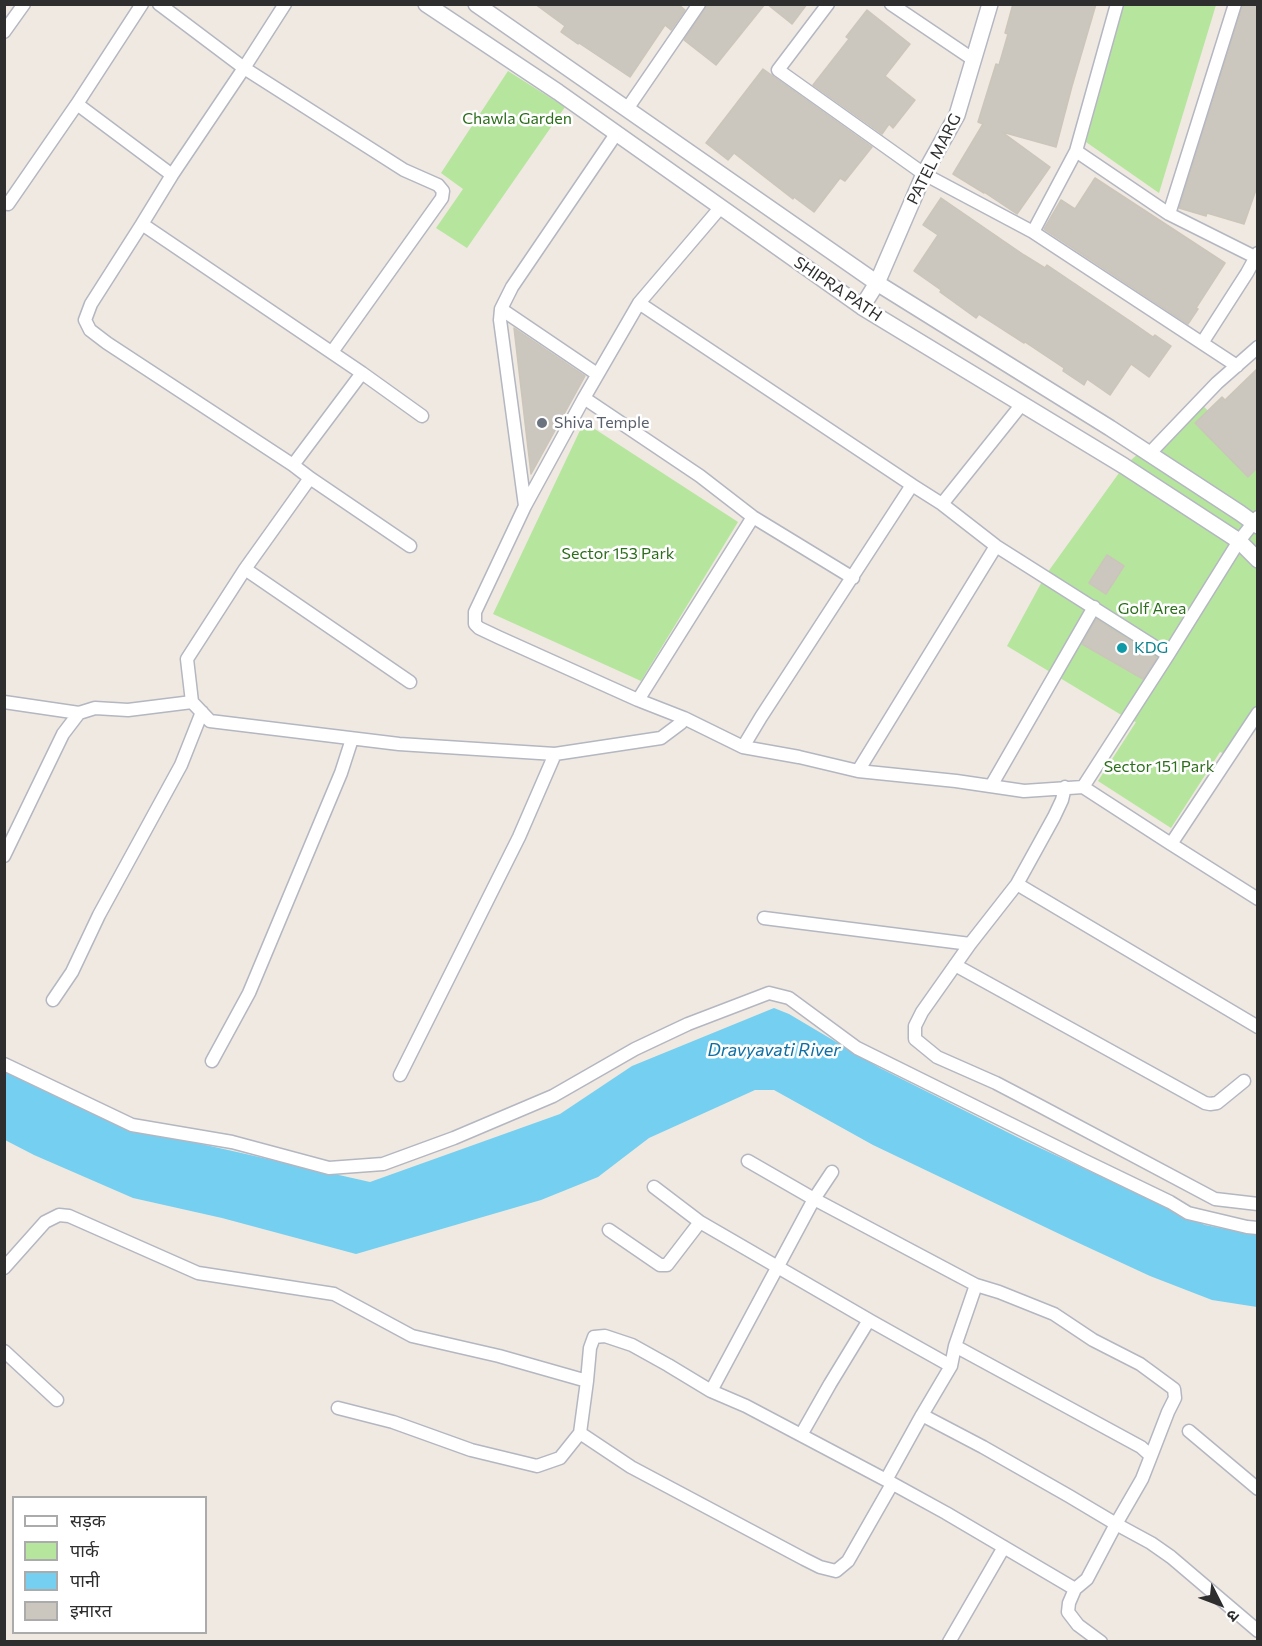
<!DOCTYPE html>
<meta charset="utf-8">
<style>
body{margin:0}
#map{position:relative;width:1262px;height:1646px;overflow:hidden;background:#efe9e1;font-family:Commissioner,"Noto Sans Devanagari",sans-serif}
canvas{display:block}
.frame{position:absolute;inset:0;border:6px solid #2e2e2e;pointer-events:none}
.legend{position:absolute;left:12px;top:1496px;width:195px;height:138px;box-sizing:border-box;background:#fff;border:2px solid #ababab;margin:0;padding:8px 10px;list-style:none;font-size:18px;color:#2e2e2e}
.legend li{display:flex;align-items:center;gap:12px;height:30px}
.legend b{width:30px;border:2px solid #ababab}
.north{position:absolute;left:1190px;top:1574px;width:60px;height:60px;-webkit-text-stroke:4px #fff;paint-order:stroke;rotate:132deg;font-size:16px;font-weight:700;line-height:24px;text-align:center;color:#2e2e2e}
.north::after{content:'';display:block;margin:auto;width:21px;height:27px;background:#2e2e2e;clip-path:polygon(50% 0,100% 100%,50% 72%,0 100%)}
</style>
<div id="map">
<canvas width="1262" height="1646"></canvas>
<div class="frame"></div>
<ul class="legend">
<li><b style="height:8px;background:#fff"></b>सड़क</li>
<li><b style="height:16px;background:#b6e59e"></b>पार्क</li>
<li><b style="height:16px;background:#75cff0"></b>पानी</li>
<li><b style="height:16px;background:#cbc7bf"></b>इमारत</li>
</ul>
<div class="north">उ</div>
</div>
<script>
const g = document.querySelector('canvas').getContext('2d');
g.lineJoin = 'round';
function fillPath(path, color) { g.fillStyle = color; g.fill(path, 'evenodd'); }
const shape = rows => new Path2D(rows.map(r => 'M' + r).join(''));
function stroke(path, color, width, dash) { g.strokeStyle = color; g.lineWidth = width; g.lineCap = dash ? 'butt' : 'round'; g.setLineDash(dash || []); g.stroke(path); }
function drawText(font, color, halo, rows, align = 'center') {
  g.font = font + ' Commissioner,sans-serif'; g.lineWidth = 5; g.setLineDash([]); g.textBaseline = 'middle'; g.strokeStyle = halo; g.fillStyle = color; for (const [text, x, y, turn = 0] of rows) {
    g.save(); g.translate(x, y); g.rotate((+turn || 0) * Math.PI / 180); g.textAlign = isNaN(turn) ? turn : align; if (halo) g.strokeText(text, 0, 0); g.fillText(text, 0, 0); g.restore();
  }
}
const green = shape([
 [1124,5,1216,5,1159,193,1086,142],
 [508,71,565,107,467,248,436,228,463,189,441,173],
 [1199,402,1257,458,1257,713,1229,756,1220,752,1171,828,1098,781,1136,722,1128,719,1007,646,1045,576,1124,466],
 [584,422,738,522,641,681,493,614]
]);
const water = shape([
 [774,1008,789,1014,880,1068,1021,1139,1205,1225,1257,1235,1257,1307,1212,1300,1150,1276,1070,1239,873,1145,774,1090,755,1090,649,1138,598,1177,541,1200,356,1254,222,1218,133,1198,34,1155,5,1140,4,1057,157,1134,370,1182,560,1114,632,1066]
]);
const building = shape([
 [535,4,678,4,685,10,671,30,665,25,630,77,579,43,578,44,561,32,565,26,535,4],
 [708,4,765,4,716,65,684,40,708,4],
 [767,4,807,4,792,24,767,4],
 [1013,4,1096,4,1072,86,1056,147,1002,132,1050,167,1017,214,984,192,984,193,953,174,983,124,978,122,996,64,999,65,1008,34,1005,33,1013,4],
 [1243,4,1257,4,1257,187,1244,224,1207,213,1206,216,1179,208,1243,4],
 [867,10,910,44,885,76,915,100,893,128,889,124,882,134,813,85,849,39,846,37,867,10],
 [763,69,872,147,845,181,840,178,814,212,794,197,793,199,734,153,728,160,706,143,763,69],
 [1095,178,1225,263,1196,308,1198,309,1188,324,1044,229,1061,200,1075,209,1095,178],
 [941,198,1024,255,1045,268,1047,265,1133,323,1153,337,1155,335,1171,346,1149,377,1131,364,1110,395,1087,379,1084,385,1063,371,1064,368,1025,342,1024,343,979,314,976,318,940,292,941,290,914,271,938,235,923,225,941,198],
 [514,328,585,376,531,474,514,328],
 [1257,369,1257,468,1248,477,1195,423,1222,397,1225,400,1257,369],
 [1107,555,1124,566,1106,594,1089,583,1107,555],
 [1096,619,1157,658,1143,679,1082,644,1096,619]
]);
const minor = shape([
 [142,4,77,104,172,175],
 [159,4,244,68,285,4],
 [828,4,778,70,924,174,1033,232,1237,366],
 [891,4,974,60],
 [1117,4,1076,151,1169,214,1255,257],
 [4,32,24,4],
 [627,109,699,4],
 [8,204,77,104],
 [720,208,639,303,584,398,700,476,753,517,853,578],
 [1169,214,1235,4],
 [142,224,172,175,244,68,404,170,438,185,443,191,442,198,332,352],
 [1033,232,1076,151],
 [639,303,912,485],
 [501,309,597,374],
 [1202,343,1247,273,1258,253],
 [584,398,525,506,475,612,475,624,479,628,498,637,638,700,684,718,743,747],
 [1149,454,1217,383,1258,347],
 [293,465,107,343,90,330,85,320,91,304,142,224,362,373],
 [310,478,293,465,362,373,422,416],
 [942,504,1022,404],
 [525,506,500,320,501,309,512,287,616,134],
 [245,569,310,478,410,546],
 [1168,655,996,546,942,504,912,485,761,717,743,747,799,757,858,771,956,781,1024,791,1083,787,1168,655,1239,541,1258,517],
 [410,682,245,569,187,659,192,702,210,721,399,744,555,754,661,738,681,723,684,718],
 [638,700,753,517],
 [4,702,79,713],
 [858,771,996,546],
 [991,786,1094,607],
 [1065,787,1062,800,1054,817,1017,884,970,944,922,1012,915,1026,915,1039,937,1057,996,1083,1040,1106,1215,1199,1258,1204],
 [1083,787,1171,844,1258,713],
 [1171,844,1258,899],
 [4,856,63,734,79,713,95,708,128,710,192,702],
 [1017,884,1258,1027],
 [764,918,970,944],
 [955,965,1205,1103,1210,1104,1217,1103,1244,1081],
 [53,1000,72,972,99,915,181,765,202,712],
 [212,1061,249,993,341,773,352,739],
 [4,1064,132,1125,232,1142,329,1168,383,1164,454,1138,553,1096,635,1049,688,1024,769,993,789,998,857,1048,1085,1161,1170,1202,1188,1213,1247,1227,1258,1228],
 [400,1075,519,837,555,754],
 [748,1161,814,1199,976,1285],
 [654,1187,700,1222],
 [609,1230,660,1265,667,1265,700,1222,869,1320,830,1384,801,1435],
 [4,1268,45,1222,59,1215,69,1216,198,1273,334,1294,412,1336,499,1356,587,1381],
 [869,1320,951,1366],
 [955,1346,976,1285,999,1292,1054,1314,1093,1340,1140,1364,1174,1389,1175,1398,1168,1412,1151,1456],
 [4,1351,57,1400],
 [711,1391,814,1199,832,1172],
 [338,1408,393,1422,471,1450,537,1466,560,1458,580,1433,587,1381,590,1348,594,1337,605,1336,632,1345,668,1365,711,1391,746,1406,886,1480,946,1513,1075,1589,1069,1603,1068,1612,1078,1625,1101,1642],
 [922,1415,951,1366,955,1346,1141,1447,1151,1456,1142,1479,1116,1524,1151,1543,1171,1557,1258,1631],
 [1189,1431,1258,1489],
 [580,1433,631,1467,804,1559,820,1567,836,1571,848,1561,892,1484],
 [886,1480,922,1415,983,1447,1069,1496,1116,1524,1087,1579,1075,1589],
 [949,1642,1004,1547]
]);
const tertiary = shape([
 [426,4,558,92,862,307,1124,466,1239,541,1258,560],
 [476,4,877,283,1110,428,1240,513,1258,526],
 [862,307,877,283,924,174,957,115,990,4]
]);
const markers = [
 [542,423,6,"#6b7280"],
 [1122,648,6,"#0f9aa8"]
];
const parkNames = [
 ["Chawla Garden",517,119],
 ["Sector 153 Park",618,554],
 ["Golf Area",1152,609],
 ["Sector 151 Park",1159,767]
];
const streetNames = [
 ["PATEL MARG",934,159,-63],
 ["SHIPRA PATH",838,289,34]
];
const worshipNames = [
 ["Shiva Temple",554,423]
];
const cultureNames = [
 ["KDG",1134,648]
];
const waterNames = [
 ["Dravyavati River",774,1050]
];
fillPath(green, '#b6e59e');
fillPath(water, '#75cff0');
fillPath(building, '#cbc7bf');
stroke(building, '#cbc5ba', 1.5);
stroke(minor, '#b4b7c1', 15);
stroke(tertiary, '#b4b7c1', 18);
stroke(minor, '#fff', 12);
stroke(tertiary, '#fff', 15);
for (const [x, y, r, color] of markers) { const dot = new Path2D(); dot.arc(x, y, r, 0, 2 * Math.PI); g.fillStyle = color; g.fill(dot); stroke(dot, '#fff', 2); }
drawText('16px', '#2c6e1b', '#fff', parkNames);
drawText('16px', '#2e2e2e', '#fff', streetNames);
drawText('16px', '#5b616d', '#fff', worshipNames, 'left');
drawText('16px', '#0d838f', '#fff', cultureNames, 'left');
drawText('italic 18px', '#0d6fa3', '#fff', waterNames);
</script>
